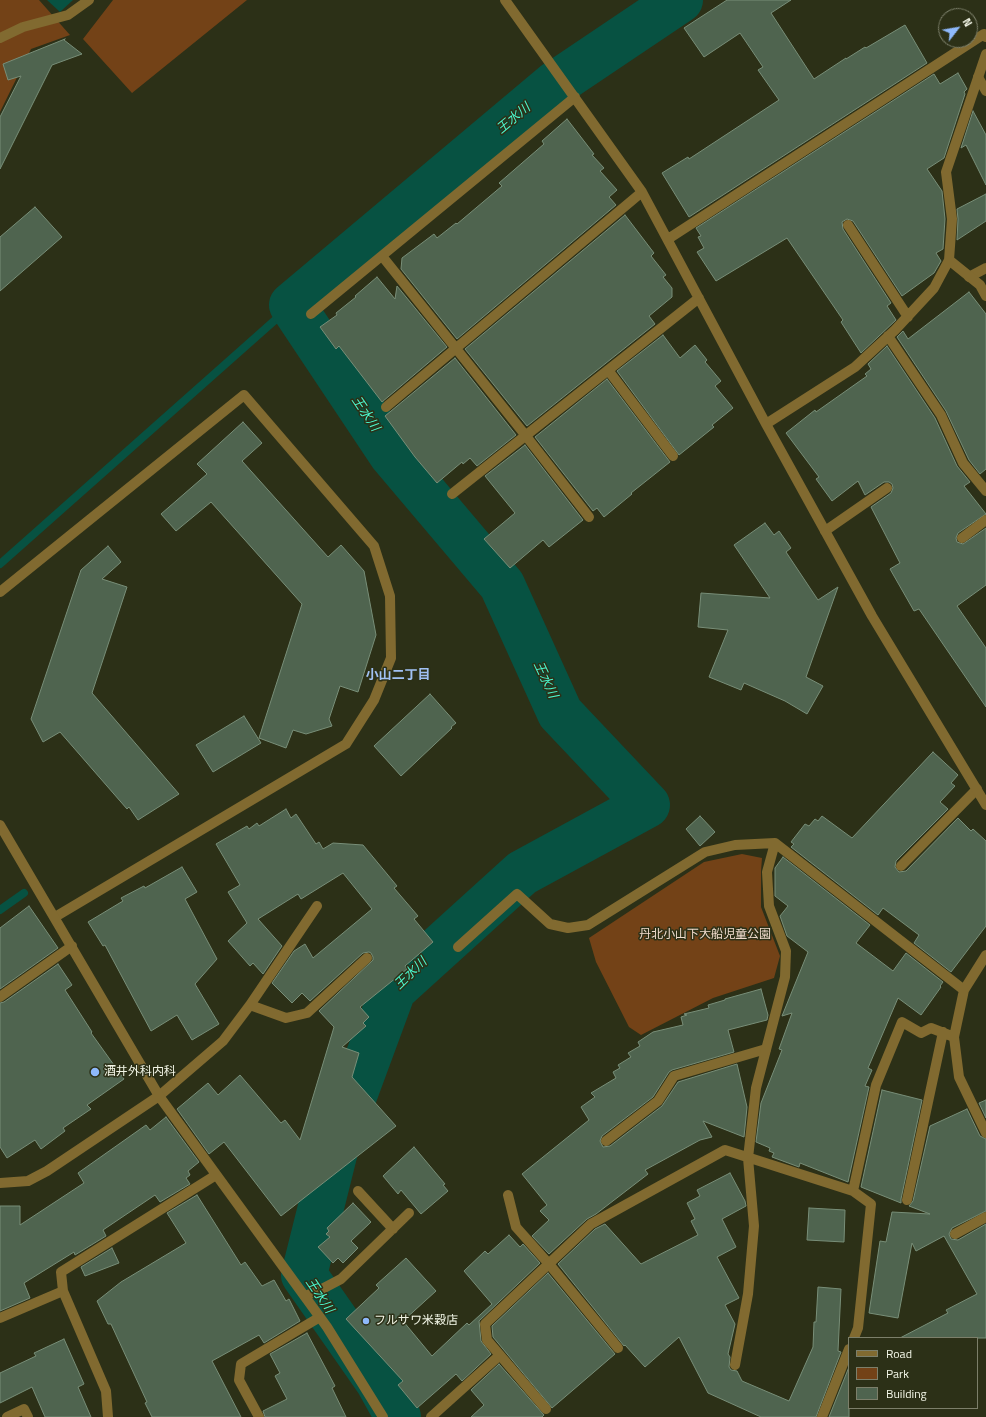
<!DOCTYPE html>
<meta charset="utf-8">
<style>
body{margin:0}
#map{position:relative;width:986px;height:1417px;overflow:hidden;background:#2c3017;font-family:"Titillium Web",sans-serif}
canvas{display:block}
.legend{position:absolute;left:848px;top:1337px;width:130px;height:72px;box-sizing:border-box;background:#2c3017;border:1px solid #7c7f6a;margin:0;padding:5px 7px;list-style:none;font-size:12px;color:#f3f6e7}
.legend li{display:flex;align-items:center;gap:8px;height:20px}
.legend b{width:20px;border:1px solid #7c7f6a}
.north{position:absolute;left:938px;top:8px;width:40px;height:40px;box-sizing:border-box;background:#2c3017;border:1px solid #7c7f6a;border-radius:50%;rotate:59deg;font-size:11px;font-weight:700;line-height:16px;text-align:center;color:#f3f6e7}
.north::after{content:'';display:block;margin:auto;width:14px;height:18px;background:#8eb9fc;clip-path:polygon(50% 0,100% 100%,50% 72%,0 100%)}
</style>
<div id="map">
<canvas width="986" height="1417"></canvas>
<ul class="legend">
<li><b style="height:5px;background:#816a30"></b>Road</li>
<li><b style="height:11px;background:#734217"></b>Park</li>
<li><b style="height:11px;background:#4f644f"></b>Building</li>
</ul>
<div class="north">N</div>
</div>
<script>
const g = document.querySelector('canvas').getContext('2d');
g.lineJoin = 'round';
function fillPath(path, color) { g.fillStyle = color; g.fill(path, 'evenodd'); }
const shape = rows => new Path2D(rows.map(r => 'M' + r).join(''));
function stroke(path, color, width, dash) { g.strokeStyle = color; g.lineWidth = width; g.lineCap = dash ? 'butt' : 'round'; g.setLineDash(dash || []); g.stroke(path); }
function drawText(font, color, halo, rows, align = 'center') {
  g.font = font + ' "Titillium Web","Noto Sans JP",sans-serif'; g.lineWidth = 3; g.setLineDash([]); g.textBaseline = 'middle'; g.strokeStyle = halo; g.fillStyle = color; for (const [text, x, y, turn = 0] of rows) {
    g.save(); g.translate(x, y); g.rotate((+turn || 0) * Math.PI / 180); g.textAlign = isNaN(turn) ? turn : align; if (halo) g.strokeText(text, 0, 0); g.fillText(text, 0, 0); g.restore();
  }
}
const green = shape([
 [0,0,39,0,70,35,31,49,0,112],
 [113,0,247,0,132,93,83,39],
 [742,854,762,858,761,871,761,907,780,956,774,978,713,998,641,1035,629,1027,596,962,589,938,704,862]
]);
const water = shape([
 [47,0,73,0,60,12]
]);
const stream = shape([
 [0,564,292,305],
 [0,910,24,893]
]);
const river = shape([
 [398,1417,378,1381,304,1275,338,1139,393,990,522,873,647,805,560,713,502,585,392,455,292,305,555,84,680,0]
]);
const building = shape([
 [727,0,791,0,771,13,814,79,846,58,846,59,865,47,866,48,905,25,927,63,689,217,662,173,688,157,689,159,779,100,758,70,763,67,740,33,704,57,684,28,727,0],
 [65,39,64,40,82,54,52,65,0,169,0,117,21,76,8,80,3,64,65,39],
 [958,73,967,89,964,92,965,94,944,158,927,169,942,191,945,219,943,249,936,253,941,261,934,273,902,296,853,221,847,219,842,222,843,229,891,303,887,306,896,320,861,353,841,322,843,320,787,238,716,281,697,252,704,248,698,237,701,236,696,228,934,74,940,84,958,73],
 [973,111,986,135,986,185,966,145,961,148,973,111],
 [567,119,594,154,592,155,604,168,600,171,617,190,609,197,616,205,457,339,401,269,402,258,434,234,437,238,456,223,457,224,502,186,499,183,544,144,542,141,567,119],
 [986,194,986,221,957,240,958,219,957,209,986,194],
 [35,207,62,237,0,291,0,237,35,207],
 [625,215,654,253,651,256,666,275,663,277,672,288,672,297,649,316,655,324,527,426,465,349,625,215],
 [377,277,395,299,397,286,447,347,382,402,339,346,336,349,320,327,337,315,336,313,356,297,355,296,377,277],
 [969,292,986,314,986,469,980,474,969,460,946,411,897,337,903,331,908,339,969,292],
 [663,335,680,358,695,345,707,360,705,362,721,381,715,386,733,408,712,425,714,427,679,455,617,371,663,335],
 [887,346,935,418,957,466,970,482,964,486,986,514,958,533,956,538,957,542,963,544,986,528,986,585,957,606,986,648,986,707,919,609,914,611,890,569,900,563,871,507,891,493,893,488,892,484,889,482,884,482,865,495,858,481,832,501,816,479,819,477,786,433,815,410,816,412,867,376,865,374,871,369,868,364,887,346],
 [455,358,516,435,477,466,470,458,463,464,462,462,437,483,415,457,385,416,455,358],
 [607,379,670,462,631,493,632,494,604,517,597,508,593,511,535,437,607,379],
 [243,422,262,443,242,461,328,557,341,545,364,571,376,635,358,692,340,686,329,719,332,726,306,734,293,730,286,748,259,738,302,604,211,502,176,531,161,514,207,474,197,464,243,422],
 [525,445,583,520,549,547,543,540,510,568,484,539,515,513,485,476,525,445],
 [765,523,774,535,779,531,791,548,786,552,818,600,838,587,806,677,823,686,807,714,785,701,744,683,741,690,709,677,728,630,698,627,701,593,770,598,734,545,765,523],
 [108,546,121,562,102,579,127,587,92,693,179,794,138,820,129,807,127,809,60,732,43,742,31,719,81,570,108,546],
 [430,694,456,723,451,727,452,728,401,776,374,746,430,694],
 [244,716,261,743,213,772,196,745,244,716],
 [933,752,958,775,951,783,955,786,940,802,948,809,896,861,895,867,899,872,906,871,958,818,971,831,973,829,986,841,986,926,951,972,914,943,919,935,883,908,878,915,791,847,794,844,791,842,805,824,809,826,815,819,818,821,822,816,852,838,933,752],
 [286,809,291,818,296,814,316,844,319,842,323,849,333,843,363,845,397,886,394,888,418,916,414,919,433,942,405,966,407,969,360,1007,369,1017,363,1023,366,1026,342,1047,359,1053,352,1077,396,1126,281,1216,224,1142,209,1154,177,1109,208,1083,218,1095,240,1075,281,1123,285,1120,300,1140,334,1027,319,1011,373,960,373,957,371,953,369,952,363,953,310,1001,302,993,292,1003,272,983,294,951,305,944,313,958,372,909,343,873,301,899,298,894,258,919,282,946,263,974,253,963,250,966,228,941,247,923,228,892,240,885,216,844,247,826,249,829,257,823,259,826,286,809],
 [700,816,715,832,700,846,686,829,700,816],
 [783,857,870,925,856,943,893,971,906,953,943,982,940,986,941,987,921,1015,898,998,868,1068,872,1070,865,1086,869,1087,848,1182,800,1163,799,1167,772,1157,774,1153,769,1151,770,1148,756,1142,761,1103,782,1050,779,1049,792,1013,782,1016,808,952,787,936,780,916,788,906,775,896,775,868,783,857],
 [182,867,197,892,185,899,217,959,195,984,219,1024,192,1040,177,1015,151,1031,105,945,103,946,88,922,123,901,121,898,144,886,145,888,182,867],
 [29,906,58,948,0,989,0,928,29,906],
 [58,964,72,985,65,990,92,1032,91,1033,124,1079,87,1105,91,1109,63,1128,65,1131,41,1149,35,1140,7,1158,0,1147,0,1003,4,1002,58,964],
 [761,989,768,1015,767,1020,728,1030,734,1052,672,1070,669,1072,653,1097,602,1136,600,1141,603,1147,610,1146,662,1106,678,1082,737,1064,747,1107,744,1137,703,1121,712,1137,700,1140,645,1170,648,1174,596,1214,587,1219,549,1254,532,1236,549,1220,540,1211,547,1205,522,1174,589,1120,581,1107,595,1097,591,1093,616,1078,613,1072,620,1068,618,1065,631,1057,628,1053,640,1046,638,1042,653,1032,683,1025,681,1017,687,1015,684,1014,709,1008,708,1005,725,1000,725,999,761,989],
 [882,1090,922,1100,901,1199,901,1203,861,1187,882,1090],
 [986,1100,986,1118,979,1103,986,1100],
 [967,1109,980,1136,986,1139,986,1211,952,1228,949,1234,951,1239,958,1240,986,1224,986,1338,900,1338,948,1313,946,1310,977,1294,944,1236,916,1251,912,1243,898,1318,869,1313,880,1241,886,1242,892,1212,930,1214,909,1206,913,1201,930,1126,967,1109],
 [166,1117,199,1162,188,1171,190,1175,186,1178,190,1184,160,1202,155,1195,103,1230,106,1236,75,1255,74,1252,24,1283,30,1298,0,1311,0,1206,20,1206,20,1225,84,1183,78,1173,146,1125,150,1130,166,1117],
 [414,1147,445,1184,443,1185,448,1191,421,1214,401,1190,398,1194,383,1176,414,1147],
 [730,1173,745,1201,746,1206,722,1219,736,1247,717,1257,739,1298,725,1305,735,1324,728,1354,730,1357,729,1367,731,1370,737,1371,742,1381,789,1401,813,1347,814,1322,816,1322,818,1287,841,1289,838,1351,841,1352,816,1417,761,1417,708,1393,679,1337,645,1367,625,1345,624,1346,558,1264,595,1229,605,1224,641,1264,698,1235,691,1221,695,1219,687,1203,700,1196,697,1190,730,1173],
 [197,1195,241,1265,245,1262,262,1286,274,1280,286,1301,289,1299,300,1321,264,1343,259,1335,212,1361,241,1417,152,1417,145,1403,147,1402,111,1324,108,1324,97,1301,121,1282,186,1243,167,1213,197,1195],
 [353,1203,371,1222,351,1241,358,1248,343,1263,338,1258,333,1263,318,1247,330,1237,326,1234,329,1231,327,1228,353,1203],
 [809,1208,845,1210,844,1242,807,1240,809,1208],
 [509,1235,520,1247,523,1244,540,1263,479,1321,481,1341,491,1354,462,1381,456,1374,417,1408,398,1385,403,1381,346,1319,379,1288,376,1285,406,1258,436,1291,403,1321,432,1356,467,1323,469,1325,492,1304,464,1271,485,1251,488,1254,509,1235],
 [112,1248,119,1263,85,1276,81,1267,112,1248],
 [548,1273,615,1354,552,1408,493,1337,492,1326,548,1273],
 [307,1333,335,1386,332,1388,346,1417,265,1417,263,1411,287,1399,275,1376,280,1373,270,1354,307,1333],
 [64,1339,84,1384,78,1387,91,1417,45,1417,32,1387,0,1403,0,1373,36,1356,34,1353,64,1339],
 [499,1364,544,1415,542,1417,471,1417,484,1405,471,1390,499,1364],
 [849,1367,849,1417,829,1417,849,1367]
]);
const lane = shape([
 [0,38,23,27,68,15,89,0],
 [978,77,986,91],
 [969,277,986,268],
 [825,531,887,488],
 [962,538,986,520],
 [0,592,244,395,374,546,390,596,391,658,374,700,346,744,55,917],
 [901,866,977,789],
 [250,1005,286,1018,307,1013,367,958],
 [159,1096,223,1041,250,1005,317,906],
 [606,1141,658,1101,674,1076,766,1049],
 [358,1191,393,1229],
 [508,1195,516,1227,549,1264,618,1348],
 [305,1296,322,1289,341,1279,409,1213],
 [7,1417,24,1409,28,1417]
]);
const street = shape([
 [505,0,642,192,766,424,872,616,986,805],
 [848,225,908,317],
 [668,239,984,34,986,37],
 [382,256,526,436,589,517],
 [949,260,980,285,986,296],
 [311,314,575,97],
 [888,336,941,415,963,463,986,491],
 [608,370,673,456],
 [386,407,642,192],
 [766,424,855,367,895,330,934,288,949,260,952,219,946,172,986,54],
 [452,494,699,298],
 [0,825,159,1096,327,1327,383,1417],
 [458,947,517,894,550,924,568,928,588,925,705,852,735,845,775,843,964,990],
 [986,955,964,990,954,1037,959,1077,986,1133],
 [0,997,72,946],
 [0,1183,28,1181,47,1171,159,1096],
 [853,1191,876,1085,902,1022,921,1033,931,1028,954,1037],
 [907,1200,943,1032],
 [955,1234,986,1217],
 [0,1318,63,1291],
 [735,1365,748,1294,754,1226,748,1158,756,1088,785,977,786,951,769,906,767,872,775,843],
 [546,1409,487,1340,485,1324,591,1224,725,1150,853,1191,871,1204,858,1328,854,1338],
 [108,1417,106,1391,63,1291,61,1272,216,1175],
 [259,1417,239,1380,241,1364,320,1317],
 [431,1417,500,1355],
 [822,1417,849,1349]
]);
const markers = [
 [95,1072,5,"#8eb9fc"],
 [366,1321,4,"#8eb9fc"]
];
const parkNames = [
 ["丹北小山下大船児童公園",705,935]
];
const poiNames = [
 ["酒井外科内科",104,1072],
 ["フルサワ米穀店",374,1321]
];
const waterNames = [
 ["王水川",514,119,-40],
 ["王水川",365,414,56],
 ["王水川",545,680,65],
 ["王水川",411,974,-44],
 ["王水川",319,1296,56]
];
const neighbourhoodNames = [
 ["小山二丁目",398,676]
];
fillPath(green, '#734217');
fillPath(water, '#075242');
stroke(stream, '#075242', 8);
stroke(river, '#075242', 46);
fillPath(building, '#4f644f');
stroke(building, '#788e78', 1);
stroke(lane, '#816a30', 10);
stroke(street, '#816a30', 10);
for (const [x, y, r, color] of markers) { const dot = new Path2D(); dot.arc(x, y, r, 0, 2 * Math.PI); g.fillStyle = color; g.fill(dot); stroke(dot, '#2c3017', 1.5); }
drawText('12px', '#f0dccd', '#2c3017', parkNames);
drawText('12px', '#f3f6e7', '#2c3017', poiNames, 'left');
drawText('italic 13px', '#4af8cf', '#2c3017', waterNames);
drawText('bold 13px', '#a1c1f3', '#2c3017', neighbourhoodNames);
</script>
